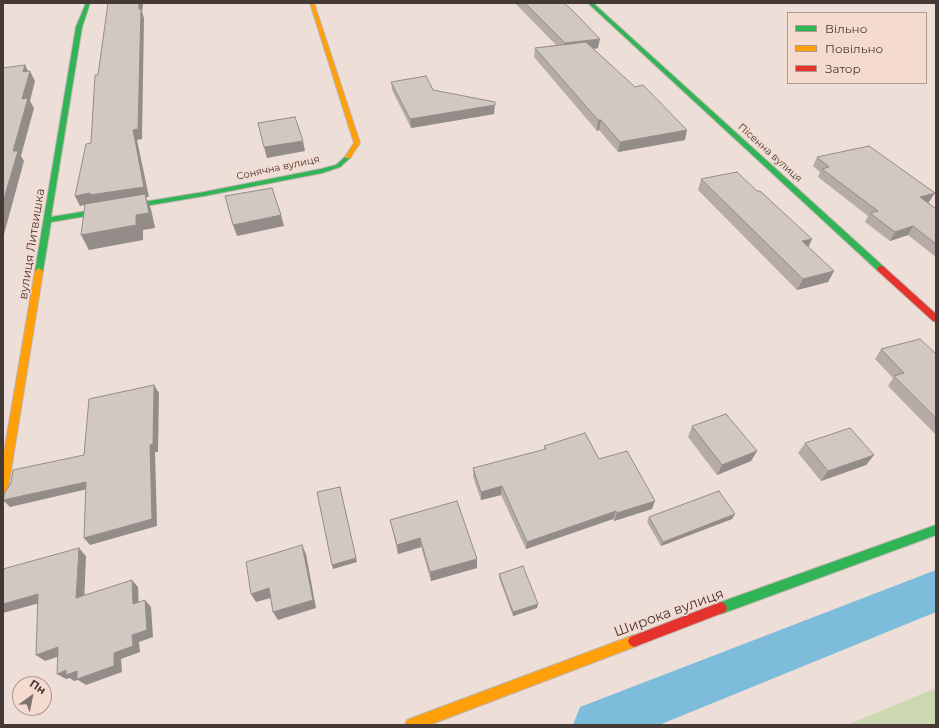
<!DOCTYPE html>
<meta charset="utf-8">
<style>
body{margin:0}
#map{position:relative;width:939px;height:728px;overflow:hidden;background:#edded7;font-family:Montserrat,sans-serif}
canvas{display:block}
.frame{position:absolute;inset:0;border:4px solid #443935;pointer-events:none}
.legend{position:absolute;left:787px;top:12px;width:140px;height:72px;box-sizing:border-box;background:#f5dbcf;border:1px solid #ae9a91;margin:0;padding:5px 7px;list-style:none;font-size:12px;color:#443935}
.legend li{display:flex;align-items:center;gap:8px;height:20px}
.legend b{width:20px;border:1px solid #ae9a91}
.north{position:absolute;left:12px;top:676px;width:40px;height:40px;box-sizing:border-box;background:#f5dbcf;border:1px solid #ae9a91;border-radius:50%;rotate:33deg;font-size:11px;font-weight:700;line-height:16px;text-align:center;color:#443935}
.north::after{content:'';display:block;margin:auto;width:14px;height:18px;background:#7f736e;clip-path:polygon(50% 0,100% 100%,50% 72%,0 100%)}
</style>
<div id="map">
<canvas width="939" height="728"></canvas>
<div class="frame"></div>
<ul class="legend">
<li><b style="height:5px;background:#30b455"></b>Вільно</li>
<li><b style="height:5px;background:#ff9f0a"></b>Повільно</li>
<li><b style="height:5px;background:#e5322d"></b>Затор</li>
</ul>
<div class="north">Пн</div>
</div>
<script>
const g = document.querySelector('canvas').getContext('2d');
g.lineJoin = 'round';
function fillPath(path, color) { g.fillStyle = color; g.fill(path, 'evenodd'); }
const shape = rows => new Path2D(rows.map(r => 'M' + r).join(''));
function stroke(path, color, width, dash) { g.strokeStyle = color; g.lineWidth = width; g.lineCap = dash ? 'butt' : 'round'; g.setLineDash(dash || []); g.stroke(path); }
function drawText(font, color, halo, rows, align = 'center') {
  g.font = font + ' Montserrat,sans-serif'; g.lineWidth = 3; g.setLineDash([]); g.textBaseline = 'middle'; g.strokeStyle = halo; g.fillStyle = color; for (const [text, x, y, turn = 0] of rows) {
    g.save(); g.translate(x, y); g.rotate((+turn || 0) * Math.PI / 180); g.textAlign = isNaN(turn) ? turn : align; if (halo) g.strokeText(text, 0, 0); g.fillText(text, 0, 0); g.restore();
  }
}
const green = shape([
 [936,688,936,725,847,725]
]);
const canal = shape([
 [936,570,936,612,659,725,573,725,580,707,936,570]
]);
const fast = shape([
 [86,3,90,3,82,27,51,217,204,192,321,169,336,165,346,156,350,156,351,157,340,167,322,173,204,196,51,222,43,271,39,274,36,273,35,271,76,27,86,3],
 [588,3,593,3,884,267,885,269,884,271,878,271,588,3],
 [936,525,936,535,721,614,717,612,715,608,717,604,721,602,936,525]
]);
const slow = shape([
 [310,3,314,3,360,143,350,158,346,158,345,157,354,143,310,3],
 [39,268,43,271,8,489,7,492,3,494,3,458,35,271,39,268],
 [634,635,638,637,640,641,638,645,634,647,429,725,405,725,407,720,412,718,634,635]
]);
const jam = shape([
 [881,266,884,267,936,314,936,322,933,321,878,271,877,269,878,267,881,266],
 [721,602,725,604,727,608,725,612,634,647,630,645,628,641,630,637,721,602]
]);
const wall = shape([
 [515,3,564,3,598,48,594,49,685,140,618,152,599,130,597,131,534,57,535,48,556,45],
 [391,82,433,90,494,114,411,128,392,90],
 [817,157,929,202,928,202,936,209,936,257,908,235,890,241,865,222,868,216,818,177,820,172,813,166],
 [701,179,808,247,834,271,828,282,797,290,698,190],
 [881,349,936,354,936,435,888,386,893,378,875,359],
 [692,426,757,451,751,461,717,475,688,437],
 [805,443,874,455,866,465,821,481,798,453],
 [544,446,599,459,652,509,614,521,613,519,526,549,501,495,481,500,473,477,473,468,544,450],
 [735,514,732,519,661,546,647,522,649,517],
 [390,520,477,559,477,568,431,581,421,547,398,554],
 [499,574,537,608,513,616,499,578]
]);
const shadedWall = shape([
 [139,3,142,3,143,5,142,12,144,18,142,139,137,140,149,197,146,197,151,209,155,228,143,230,143,240,89,250,81,235,94,203,80,206,75,196,133,130],
 [600,39,598,48,564,53,565,43],
 [25,65,29,73,30,71,35,81,30,101,34,108,21,156,24,161,3,238,3,202,13,151,22,99,23,72],
 [495,105,494,114,411,128,410,119],
 [598,120,601,120,599,130,597,131],
 [687,130,685,140,618,152,620,142],
 [303,141,305,151,267,158,264,147],
 [935,193,929,202,915,206,920,197],
 [281,215,284,226,237,236,233,225],
 [913,226,908,235,890,241,895,232],
 [812,239,807,250,802,241],
 [834,271,828,282,797,290,803,279],
 [154,385,159,393,158,452,155,452,157,526,90,545,84,538,150,445],
 [757,451,751,461,717,475,722,465],
 [874,455,866,465,821,481,828,471],
 [86,482,92,488,10,507,3,500],
 [502,486,501,495,481,500,481,492],
 [341,492,357,562,333,569,332,565],
 [655,501,652,509,614,521,617,513],
 [616,511,613,519,526,549,527,542],
 [735,514,732,519,661,546,663,542],
 [420,538,421,547,398,554,397,545],
 [302,545,306,554,316,608,278,620,273,612],
 [79,548,86,556,84,605,76,598],
 [477,559,477,568,431,581,430,572],
 [132,580,138,587,139,611,133,604],
 [269,588,274,597,256,602,251,594],
 [38,594,47,601,3,613,3,604],
 [145,600,151,607,153,637,139,642,140,652,121,659,122,672,86,685,78,680,74,681,70,678,66,679,57,674,114,653,132,635],
 [538,604,537,608,513,616,513,612],
 [58,647,66,654,45,661,36,655]
]);
const building = shape([
 [108,3,139,3,139,9,141,9,138,129,133,130,144,187,90,195,90,193,75,196,86,144,91,143,95,75,98,75,108,3],
 [525,3,564,3,575,13,600,39,565,43,525,3],
 [586,42,635,87,643,85,687,130,620,142,601,120,598,120,535,48,586,42],
 [25,65,23,72,30,71,22,99,28,98,13,151,18,151,3,202,3,68,25,65],
 [426,76,433,90,495,102,495,105,410,119,391,82,426,76],
 [295,117,303,141,264,147,258,123,295,117],
 [869,146,935,193,920,197,936,209,936,244,913,226,895,232,870,213,878,211,822,169,829,167,817,157,869,146],
 [737,172,757,191,760,191,812,239,802,241,834,271,803,279,701,179,737,172],
 [272,188,281,215,233,225,225,196,272,188],
 [145,194,149,213,136,215,136,225,81,235,85,204,145,194],
 [920,339,936,354,936,418,894,376,904,373,881,349,920,339],
 [154,385,153,444,150,445,152,519,84,538,86,482,3,500,5,492,11,483,13,470,84,455,89,399,154,385],
 [726,414,757,451,722,465,692,426,726,414],
 [850,428,874,455,828,471,805,443,850,428],
 [585,433,599,459,627,451,655,501,617,513,616,511,527,542,502,486,481,492,473,468,546,449,544,446,585,433],
 [340,487,356,558,332,565,317,492,340,487],
 [719,491,735,514,663,542,649,517,719,491],
 [457,501,477,559,430,572,420,538,397,545,390,520,457,501],
 [302,545,313,600,273,612,269,588,251,594,246,562,302,545],
 [79,548,76,598,132,580,133,604,145,600,147,630,132,635,133,646,114,653,114,666,77,679,77,671,66,675,66,670,57,674,58,647,36,655,38,594,3,604,3,569,79,548],
 [523,566,538,604,513,612,499,574,523,566]
]);
const farStreetnames = [
 ["Пісенна вулиця",770,153,42],
 ["Сонячна вулиця",278,168,-12]
];
const streetNames = [
 ["вулиця Литвишка",32,244,-81]
];
const nearStreetnames = [
 ["Широка вулиця",669,613,-20]
];
fillPath(green, '#ccd8af');
fillPath(canal, '#7ebcdb');
stroke(fast, '#bfb4ae', 2);
stroke(slow, '#bfb4ae', 2);
stroke(jam, '#bfb4ae', 2);
fillPath(fast, '#30b455');
fillPath(slow, '#ff9f0a');
fillPath(jam, '#e5322d');
fillPath(wall, '#b5aca7');
fillPath(shadedWall, '#938c88');
fillPath(building, '#d2c8c2');
stroke(building, '#938c88', 1);
drawText('10px', '#443935', '#f5dbcf', farStreetnames);
drawText('12px', '#443935', '#f5dbcf', streetNames);
drawText('14px', '#443935', '#f5dbcf', nearStreetnames);
</script>
